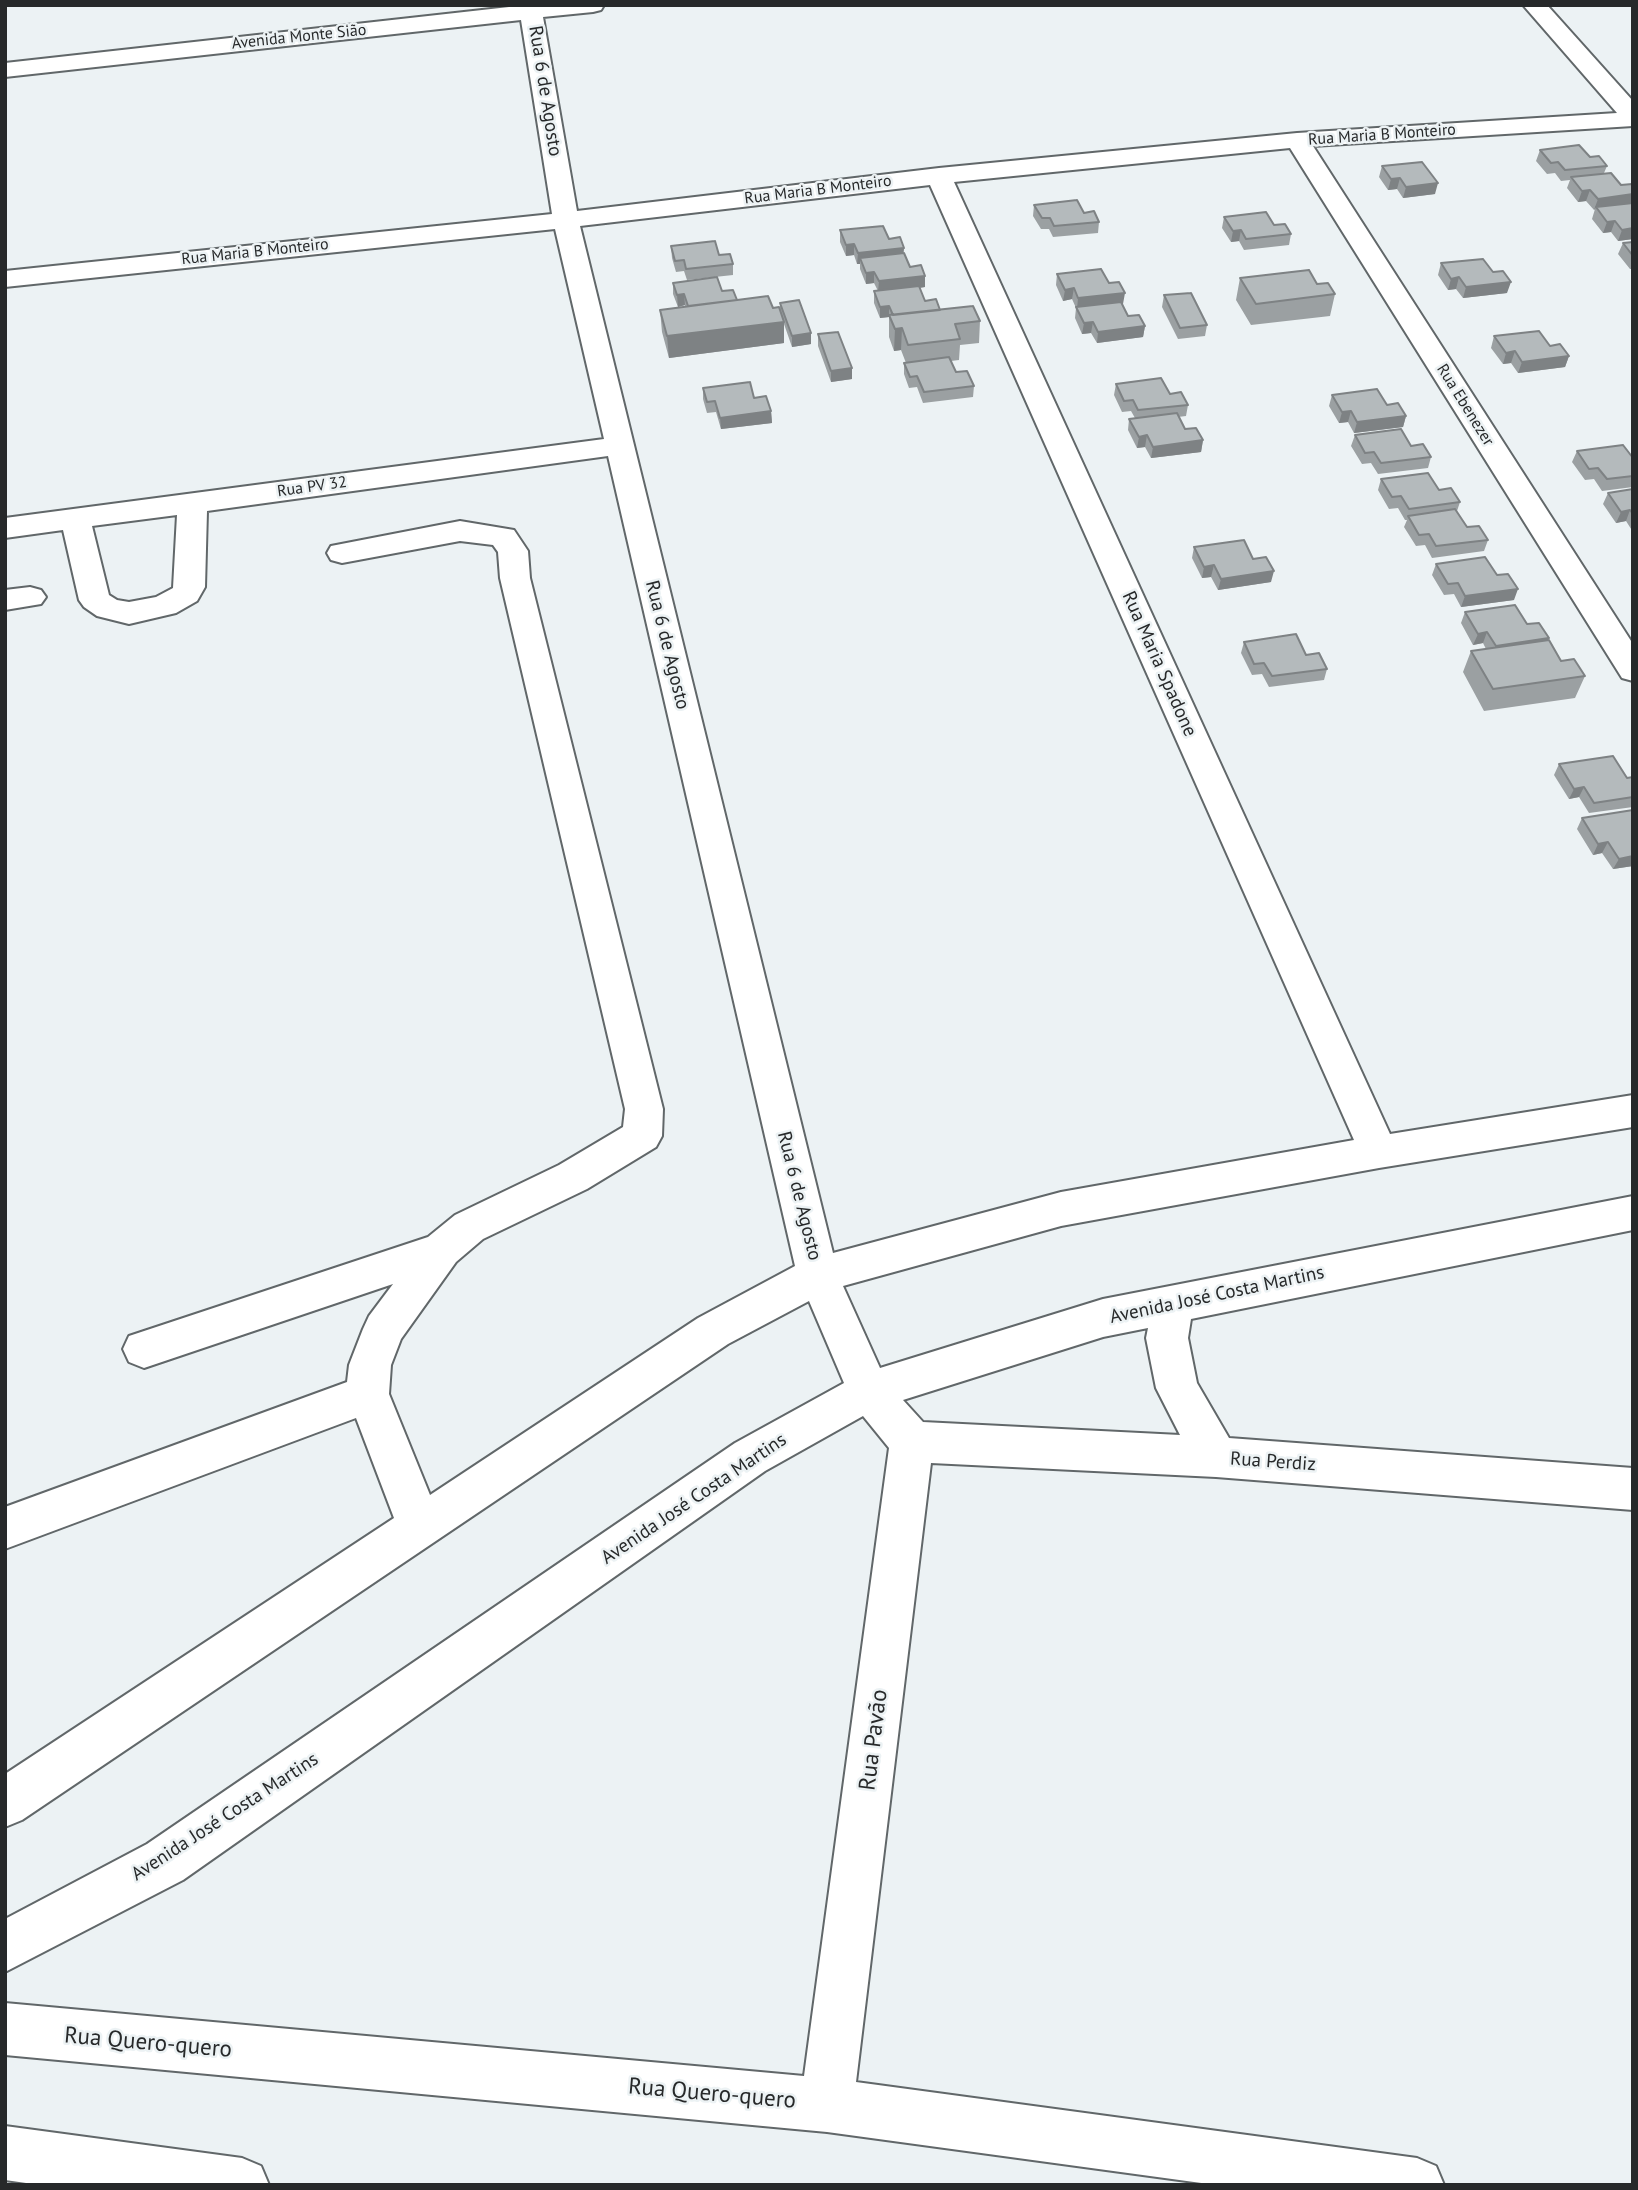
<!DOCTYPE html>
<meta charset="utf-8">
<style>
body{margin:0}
#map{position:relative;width:1638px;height:2190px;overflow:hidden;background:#ecf2f4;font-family:"PT Sans",sans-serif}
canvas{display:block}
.frame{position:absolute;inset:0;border:7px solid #27292a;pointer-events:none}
</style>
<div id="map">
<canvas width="1638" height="2190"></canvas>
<div class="frame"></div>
</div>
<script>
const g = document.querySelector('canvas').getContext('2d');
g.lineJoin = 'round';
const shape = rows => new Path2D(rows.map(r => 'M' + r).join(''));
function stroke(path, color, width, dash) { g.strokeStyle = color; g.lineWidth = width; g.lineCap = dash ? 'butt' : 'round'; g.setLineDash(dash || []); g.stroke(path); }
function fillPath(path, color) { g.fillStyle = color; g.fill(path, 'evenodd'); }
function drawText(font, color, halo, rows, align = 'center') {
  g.font = font + ' "PT Sans",sans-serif'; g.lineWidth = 5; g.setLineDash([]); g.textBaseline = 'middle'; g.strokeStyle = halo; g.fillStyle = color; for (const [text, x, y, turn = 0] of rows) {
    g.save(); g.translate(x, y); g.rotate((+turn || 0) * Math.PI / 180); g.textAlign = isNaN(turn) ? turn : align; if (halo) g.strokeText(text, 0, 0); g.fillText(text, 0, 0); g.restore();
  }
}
const minor = shape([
 [527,5,604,5,601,10,593,12,543,17,577,211,939,168,1297,133,1617,113,1523,5,1547,5,1633,101,1633,126,1313,146,1633,644,1633,681,1622,678,1290,148,954,182,1390,1134,1633,1095,1633,1127,1379,1168,1061,1226,843,1286,880,1368,1103,1299,1633,1196,1633,1230,1191,1319,1188,1338,1197,1383,1229,1438,1633,1468,1633,1510,1216,1477,931,1463,856,2082,1417,2158,1436,2166,1444,2185,1216,2185,827,2132,5,2055,5,2003,804,2076,889,1448,863,1416,765,1471,183,1880,5,1972,5,1919,147,1844,735,1443,844,1383,809,1301,728,1344,22,1820,5,1827,5,1774,394,1518,356,1418,5,1549,5,1507,347,1382,349,1365,363,1329,369,1316,393,1284,144,1368,129,1362,123,1349,129,1336,428,1237,455,1215,559,1165,623,1127,625,1109,500,578,498,552,493,545,460,541,342,563,331,560,327,553,331,546,460,521,514,530,528,551,530,578,663,1109,662,1136,656,1147,587,1189,483,1239,456,1262,401,1339,391,1365,389,1394,430,1495,698,1318,795,1266,608,456,207,511,205,587,197,601,176,613,129,624,97,616,84,607,79,600,63,530,5,538,5,518,604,439,555,229,5,287,5,271,552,214,521,20,5,77,5,63,527,5],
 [930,185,1354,1140,1061,1192,833,1253,580,226,930,185],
 [177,515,173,588,156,597,129,602,117,600,109,595,92,526,177,515],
 [1148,1328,1146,1338,1156,1388,1180,1435,923,1422,903,1400,1103,1337,1148,1328],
 [30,587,41,590,46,597,41,604,5,610,5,590,30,587],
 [5,2126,242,2158,261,2166,269,2185,40,2185,5,2180,5,2126]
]);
const wall = shape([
 [1540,150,1590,157,1607,166,1604,173,1621,185,1633,185,1633,239,1618,241,1611,232,1603,233,1592,219,1595,209,1594,210,1586,201,1578,202,1567,188,1570,180,1561,181,1555,173,1547,174,1536,161],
 [1382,166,1435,194,1403,198,1397,189,1388,190,1379,177],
 [1034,205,1084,213,1099,222,1098,233,1053,237,1049,229,1041,229,1033,216],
 [1224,217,1274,225,1291,234,1289,245,1244,250,1239,241,1231,242,1222,228],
 [840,230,889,239,904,248,903,253,910,267,925,276,925,287,920,288,925,301,940,310,980,321,979,343,960,345,959,360,951,361,956,372,974,386,973,397,923,403,917,387,909,388,904,374,904,363,906,363,901,350,894,351,889,337,889,317,880,318,874,303,874,291,878,291,874,283,866,284,860,269,860,264,857,264,854,255,846,256,840,242],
 [1633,242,1633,269,1630,269,1618,254,1623,243],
 [671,246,719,255,733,264,733,275,687,280,684,271,676,272,672,258],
 [1441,263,1507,293,1463,298,1456,289,1448,290,1438,275],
 [1057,274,1109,283,1123,304,1122,304,1128,316,1145,326,1143,337,1097,343,1091,333,1082,334,1075,318,1076,308,1072,299,1063,301,1056,285],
 [1240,278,1317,284,1335,294,1330,316,1251,325,1236,300],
 [673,283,722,291,737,300,773,308,780,311,780,303,811,333,811,344,792,347,784,324,784,343,669,358,662,332,660,310,685,307,685,305,678,307,673,294],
 [1164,295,1207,325,1205,336,1178,339,1162,307],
 [818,334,852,379,831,382,818,346],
 [1494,336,1550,346,1569,356,1565,367,1518,373,1511,363,1503,364,1491,348],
 [1116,384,1170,394,1188,405,1186,416,1178,417,1185,429,1203,440,1201,452,1151,458,1145,447,1137,448,1128,430,1129,419,1135,418,1131,411,1122,412,1114,395],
 [703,388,754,398,771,411,772,423,721,429,716,412,707,413,703,399],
 [1332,395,1387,405,1406,416,1403,427,1354,433,1348,422,1339,423,1329,406],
 [1355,435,1411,446,1431,457,1428,468,1378,474,1371,463,1362,464,1351,446],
 [1577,451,1633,458,1633,487,1602,491,1594,479,1585,480,1572,462],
 [1381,479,1439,490,1460,502,1457,511,1467,527,1488,540,1484,551,1432,558,1425,545,1416,546,1404,527,1407,520,1405,520,1398,508,1389,509,1378,490],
 [1633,489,1633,532,1626,521,1616,523,1603,504,1608,493],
 [1194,547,1253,559,1271,582,1218,590,1211,577,1202,578,1192,558],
 [1436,564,1514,600,1461,607,1454,594,1444,595,1432,575],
 [1465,612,1527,624,1549,638,1548,640,1561,661,1585,676,1575,698,1484,711,1463,672,1471,651,1486,649,1483,643,1473,645,1461,623],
 [1244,642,1306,655,1327,669,1324,680,1269,687,1262,674,1252,675,1241,653],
 [1559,764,1627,778,1633,777,1633,807,1589,813,1579,797,1569,799,1554,775],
 [1582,818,1633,866,1613,869,1602,853,1593,855,1577,829]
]);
const shadedWall = shape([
 [1400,178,1397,189,1388,190,1391,179],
 [1438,183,1435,194,1403,198,1406,187],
 [1590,190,1586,201,1578,202,1582,191],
 [1633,194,1633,205,1596,207,1595,209,1594,210,1598,199],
 [1615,221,1611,232,1603,233,1607,222],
 [1633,228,1633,239,1618,241,1622,230],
 [1241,230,1239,241,1231,242,1233,231],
 [854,244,854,255,846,256,846,245],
 [904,248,903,259,860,258,860,264,857,264,858,253],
 [874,272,874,283,866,284,866,273],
 [925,276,925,287,878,292,879,281],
 [1459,277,1456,289,1448,290,1451,279],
 [1511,282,1507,293,1463,298,1466,287],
 [1074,288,1072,299,1063,301,1065,290],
 [1125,293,1123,304,1077,309,1078,298],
 [684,294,685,305,678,307,677,295],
 [889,306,889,317,880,318,880,307],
 [784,322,784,343,669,358,667,336],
 [1093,322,1091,333,1082,334,1084,323],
 [1145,326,1143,337,1097,343,1098,332],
 [902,328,901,350,894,351,895,329],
 [811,333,811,344,792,347,792,336],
 [1515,351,1511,363,1503,364,1506,353],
 [1569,356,1565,367,1518,373,1522,362],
 [852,368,852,379,831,382,831,371],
 [771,411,772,423,721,429,720,418],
 [1351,411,1348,422,1339,423,1342,412],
 [1406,416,1403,427,1354,433,1357,422],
 [1147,435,1145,447,1137,448,1139,437],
 [1203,440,1201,452,1151,458,1153,447],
 [1630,510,1626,521,1616,523,1621,512],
 [1214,565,1211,577,1202,578,1204,567],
 [1274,571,1271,582,1218,590,1221,579],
 [1518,589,1514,600,1461,607,1465,596],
 [1487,632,1483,643,1473,645,1478,634],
 [1549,638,1545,649,1491,657,1496,646],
 [1584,787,1579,797,1569,799,1574,789],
 [1608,842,1602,853,1593,855,1598,844],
 [1633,856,1633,866,1613,869,1619,859]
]);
const building = shape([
 [1579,145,1590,157,1599,156,1607,166,1565,170,1558,162,1551,163,1540,150,1579,145],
 [1422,162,1438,183,1406,187,1400,178,1391,179,1382,166,1422,162],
 [1611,173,1621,185,1632,184,1633,185,1633,194,1598,199,1590,190,1582,191,1571,177,1611,173],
 [1077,200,1084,213,1094,211,1099,222,1054,226,1050,218,1042,218,1034,205,1077,200],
 [1633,203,1633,228,1622,230,1615,221,1607,222,1596,207,1633,203],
 [1266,212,1274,225,1285,224,1291,234,1246,239,1241,230,1233,231,1224,217,1266,212],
 [883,226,889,239,900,237,904,248,858,253,854,244,846,245,840,230,883,226],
 [715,241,719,255,730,254,733,264,686,269,684,260,675,261,671,246,715,241],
 [1633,242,1633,256,1623,243,1633,242],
 [904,253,910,267,921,265,925,276,879,281,874,272,866,273,860,258,904,253],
 [1483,259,1493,272,1503,271,1511,282,1466,287,1459,277,1451,279,1441,263,1483,259],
 [1101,269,1109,283,1119,282,1125,293,1078,298,1074,288,1065,290,1057,274,1101,269],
 [1309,270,1317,284,1328,283,1335,294,1256,304,1240,278,1309,270],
 [717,277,722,291,733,290,737,300,688,306,684,294,677,295,673,283,717,277],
 [919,286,925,301,936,299,940,310,893,315,889,306,880,307,874,291,919,286],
 [1191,293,1207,325,1180,328,1164,295,1191,293],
 [768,296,773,308,779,307,784,322,667,336,660,310,768,296],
 [799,300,811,333,792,336,780,303,799,300],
 [1121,302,1128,316,1139,315,1145,326,1098,332,1093,322,1084,323,1076,307,1121,302],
 [973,306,980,321,955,324,960,339,908,345,902,328,895,329,889,315,973,306],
 [1539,331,1550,346,1560,344,1569,356,1522,362,1515,351,1506,353,1494,336,1539,331],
 [838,332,852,368,831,371,818,334,838,332],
 [949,357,956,372,967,371,974,386,924,392,917,376,910,377,904,363,949,357],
 [1161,378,1170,394,1181,392,1188,405,1138,410,1133,400,1124,401,1116,384,1161,378],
 [750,382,754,398,766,396,771,411,720,418,715,401,707,402,703,388,750,382],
 [1377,389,1387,405,1398,403,1406,416,1357,422,1351,411,1342,412,1332,395,1377,389],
 [1177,413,1185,429,1196,428,1203,440,1153,447,1147,435,1139,437,1129,419,1177,413],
 [1401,429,1411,446,1423,444,1431,457,1381,463,1374,452,1365,453,1355,435,1401,429],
 [1623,445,1633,458,1633,476,1607,479,1598,468,1589,469,1577,451,1623,445],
 [1428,473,1439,490,1451,488,1460,502,1409,509,1401,496,1392,497,1381,479,1428,473],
 [1633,489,1633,514,1630,510,1621,512,1608,493,1633,489],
 [1455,509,1467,527,1479,526,1488,540,1436,546,1429,534,1419,535,1408,516,1455,509],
 [1244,540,1253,559,1266,557,1274,571,1221,579,1214,565,1204,567,1194,547,1244,540],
 [1485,557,1497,575,1508,574,1518,589,1465,596,1458,583,1448,584,1436,564,1485,557],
 [1515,605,1527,624,1539,623,1549,638,1496,646,1487,632,1478,634,1465,612,1515,605],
 [1296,634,1306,655,1319,653,1327,669,1272,676,1264,663,1254,664,1244,642,1296,634],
 [1549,640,1561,661,1574,659,1585,676,1493,689,1471,651,1549,640],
 [1613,756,1627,778,1633,777,1633,797,1594,803,1584,787,1574,789,1559,764,1613,756],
 [1633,810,1633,856,1619,859,1608,842,1598,844,1582,818,1633,810]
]);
const farStreetnames = [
 ["Avenida Monte Sião",299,37,-6],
 ["Rua Maria B Monteiro",1382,135,-4],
 ["Rua Maria B Monteiro",818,190,-7],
 ["Rua Maria B Monteiro",255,252,-6],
 ["Rua Ebenezer",1465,405,58],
 ["Rua PV 32",312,487,-8]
];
const streetNames = [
 ["Rua 6 de Agosto",545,91,81],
 ["Rua 6 de Agosto",667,645,76],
 ["Rua Maria Spadone",1159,664,66],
 ["Rua 6 de Agosto",799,1196,76],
 ["Avenida José Costa Martins",1217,1295,-12],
 ["Rua Perdiz",1273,1462,4],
 ["Avenida José Costa Martins",694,1499,-34],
 ["Avenida José Costa Martins",225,1817,-33]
];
const nearStreetnames = [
 ["Rua Pavão",874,1740,-83],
 ["Rua Quero-quero",148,2043,5],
 ["Rua Quero-quero",712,2094,5]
];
stroke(minor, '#616769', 4);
fillPath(minor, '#fff');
fillPath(wall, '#9ba0a2');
fillPath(shadedWall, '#7e8284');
fillPath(building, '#b4babc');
stroke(building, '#7e8284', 2);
drawText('16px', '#27292a', '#ecf2f4', farStreetnames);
drawText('19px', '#27292a', '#ecf2f4', streetNames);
drawText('23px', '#27292a', '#ecf2f4', nearStreetnames);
</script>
